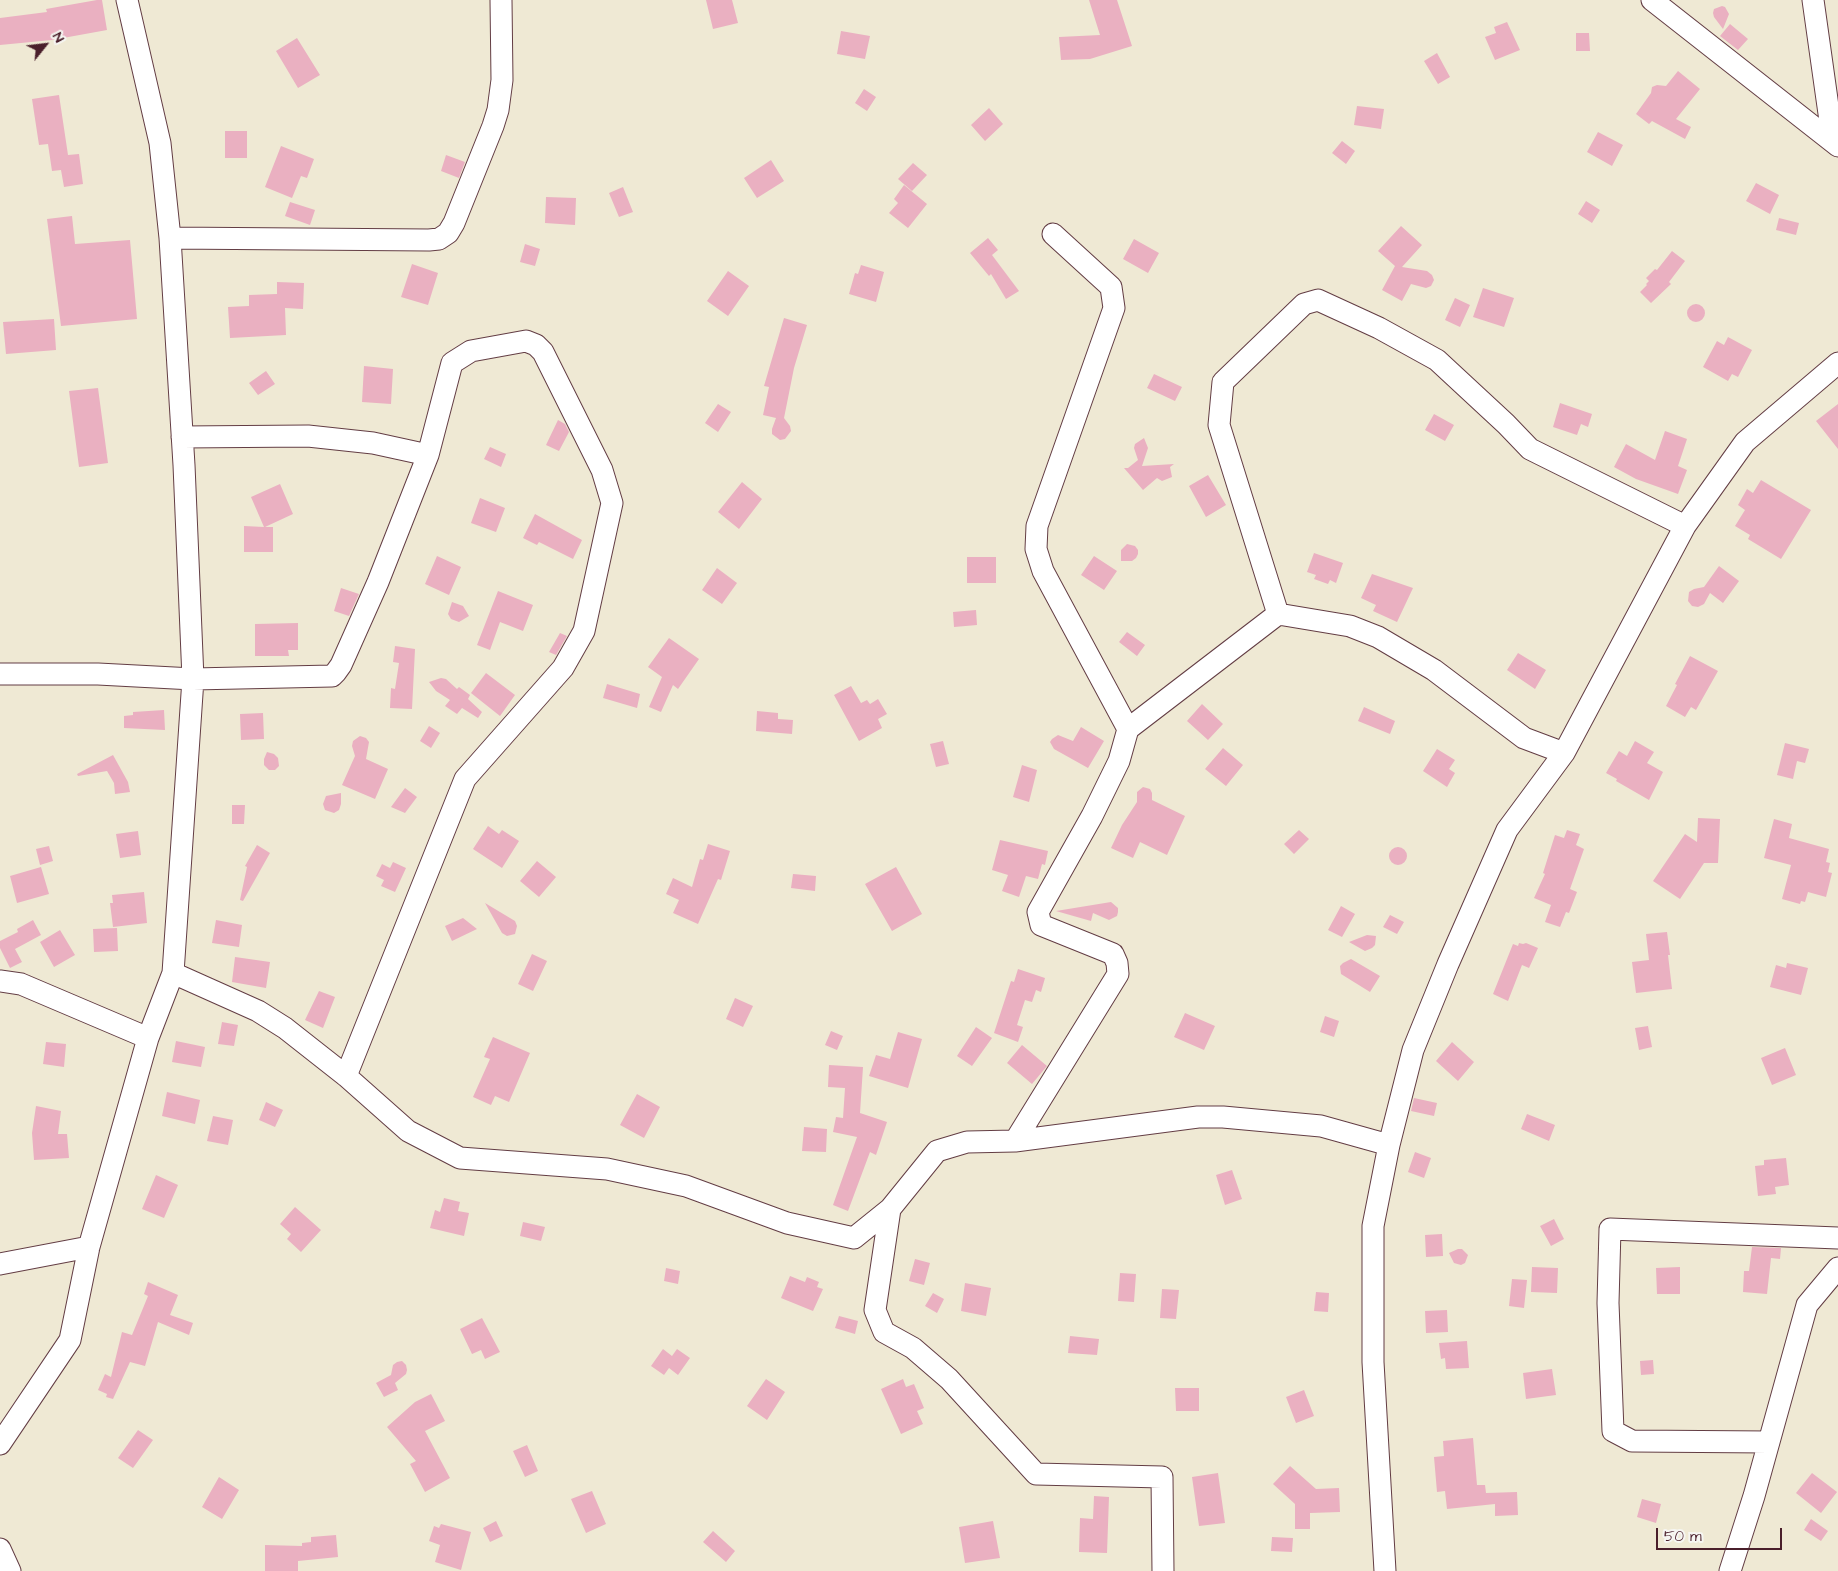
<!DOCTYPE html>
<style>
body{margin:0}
#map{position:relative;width:1838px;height:1571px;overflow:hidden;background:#efe9d4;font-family:"Architects Daughter",sans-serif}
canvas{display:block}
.north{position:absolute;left:20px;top:20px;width:50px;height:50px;-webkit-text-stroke:4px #f6f6f2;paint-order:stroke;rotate:61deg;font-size:14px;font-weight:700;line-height:20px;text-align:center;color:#4a1f2b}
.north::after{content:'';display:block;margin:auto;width:18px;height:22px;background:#4a1f2b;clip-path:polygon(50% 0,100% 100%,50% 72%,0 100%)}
.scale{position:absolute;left:1656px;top:1528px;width:126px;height:22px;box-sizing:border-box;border:2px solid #4a1f2b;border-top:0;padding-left:6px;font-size:15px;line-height:18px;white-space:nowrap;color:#4a1f2b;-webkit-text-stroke:4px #f6f6f2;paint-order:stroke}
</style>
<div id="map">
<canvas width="1838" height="1571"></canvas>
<div class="north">N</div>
<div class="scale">50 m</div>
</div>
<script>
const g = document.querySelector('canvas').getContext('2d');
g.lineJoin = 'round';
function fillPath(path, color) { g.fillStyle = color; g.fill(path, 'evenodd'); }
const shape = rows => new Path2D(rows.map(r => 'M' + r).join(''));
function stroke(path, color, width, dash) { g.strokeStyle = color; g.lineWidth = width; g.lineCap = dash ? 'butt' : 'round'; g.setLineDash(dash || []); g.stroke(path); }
const building = shape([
 [97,0,102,0,107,30,52,40,0,45,0,18,47,12,46,9],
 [706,0,732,0,738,23,713,29],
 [1089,0,1117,0,1132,46,1090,59,1061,60,1059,37,1100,35],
 [1722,6,1725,7,1729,14,1723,29,1714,17,1713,13,1714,9],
 [1507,22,1520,50,1495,60,1485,37,1496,33,1494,27],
 [1730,24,1748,39,1738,50,1720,36],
 [841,31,870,36,865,59,837,54],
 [1576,33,1589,33,1590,51,1576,51],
 [297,38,320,75,298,88,276,51],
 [1437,53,1450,77,1438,84,1424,61],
 [1678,71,1700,89,1676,119,1691,127,1685,139,1652,121,1649,124,1636,114,1651,93,1652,87,1657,85,1666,86],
 [864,89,876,97,867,111,855,103],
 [59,95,68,155,79,154,83,184,64,187,61,170,52,171,48,144,39,145,32,99],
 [1357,106,1384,109,1381,129,1354,125],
 [989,108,1003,124,985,141,971,125],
 [225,131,247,131,247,158,225,158],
 [1598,132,1623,145,1612,166,1587,152],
 [1342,141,1355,151,1346,164,1332,153],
 [281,146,314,159,307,178,301,176,292,198,265,187],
 [446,155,465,162,459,178,441,171],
 [771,160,784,181,757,198,744,178],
 [913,163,927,175,912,191,898,179],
 [1756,183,1779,195,1770,214,1746,201],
 [904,185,927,204,908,228,889,213,898,203,894,199],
 [623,187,633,212,619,217,609,193],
 [546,197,576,198,575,225,545,223],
 [1586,201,1600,210,1592,223,1578,214],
 [290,202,315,210,310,225,285,216],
 [72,216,75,244,130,240,137,319,61,326,47,219],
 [1779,218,1799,223,1796,235,1776,230],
 [1401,226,1422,245,1402,267,1427,271,1432,275,1434,280,1431,286,1426,288,1411,284,1402,301,1382,290,1395,266,1378,251],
 [988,238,998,250,992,255,1019,291,1006,299,991,274,989,276,970,253],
 [1134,239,1159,253,1148,273,1123,259],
 [525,244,540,249,535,266,520,262],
 [1672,251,1685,261,1669,282,1671,284,1651,303,1640,292,1647,285,1646,284,1649,281,1646,278,1655,269,1657,270],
 [412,264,438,273,428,305,401,297],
 [861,265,884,272,876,302,849,294,855,273,858,274],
 [728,271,749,286,728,316,707,301],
 [277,282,304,283,303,309,285,308,286,335,230,338,228,307,249,306,249,295,277,294],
 [1483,288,1514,298,1504,327,1473,317],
 [1455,298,1470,305,1460,327,1445,320],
 '1687 313a9 9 0 1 1 18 0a9 9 0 1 1-18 0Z',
 [784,318,807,325,794,368,784,418,790,426,791,431,785,439,780,440,772,434,772,429,776,418,763,415,769,387,764,386],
 [54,319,56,350,6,354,3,322],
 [1728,337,1752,350,1738,377,1732,374,1728,381,1703,367,1717,341,1724,345],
 [364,366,393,369,391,404,362,402],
 [266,371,275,384,258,395,249,383],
 [1154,374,1182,387,1175,401,1147,388],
 [98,388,108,463,79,467,69,391],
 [1560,403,1592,414,1588,427,1581,424,1577,435,1553,427],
 [718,404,731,412,718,432,705,423],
 [1838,404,1838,449,1816,421],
 [1434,414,1454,425,1445,441,1425,430],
 [558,420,565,424,569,432,559,451,546,445],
 [1665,431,1687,439,1678,466,1687,470,1678,494,1636,479,1614,467,1626,444,1655,460],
 [1144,438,1148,448,1142,466,1174,464,1170,467,1172,477,1162,481,1157,478,1143,490,1124,468,1128,468,1138,460,1134,448,1135,444],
 [490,447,506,454,501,467,484,459],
 [1208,475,1226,505,1206,517,1189,486],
 [1761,480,1811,510,1781,559,1748,539,1750,535,1735,526,1745,510,1738,505,1747,489,1753,493],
 [742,482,762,499,739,529,718,512],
 [280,484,293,514,265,527,273,527,273,552,244,552,244,526,264,527,251,497],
 [480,498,505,508,496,532,471,523],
 [535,514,582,540,573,559,539,542,537,545,523,538],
 [1127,544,1135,546,1138,550,1138,554,1136,558,1132,561,1121,561,1121,550],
 [1314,553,1343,563,1336,583,1330,580,1328,584,1314,579,1316,575,1307,572],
 [437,556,461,567,449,595,425,584],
 [1094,556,1117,571,1104,590,1081,575],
 [967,557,996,557,996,583,967,583],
 [1719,566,1739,581,1723,603,1710,593,1704,604,1698,607,1692,606,1688,601,1689,592,1694,589,1704,587],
 [717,568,737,583,722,604,702,590],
 [1372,574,1413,588,1397,622,1373,611,1376,605,1361,598],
 [341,588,359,594,349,616,334,611],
 [498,591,533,605,523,631,500,622,490,650,477,645],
 [452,602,463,606,469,616,459,622,451,619,448,614],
 [976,610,977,625,954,627,953,612],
 [298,623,298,650,288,650,289,656,255,656,255,624],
 [1127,632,1145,645,1137,656,1119,642],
 [560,633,567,636,556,655,549,652],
 [669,638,699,659,678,689,673,685,661,712,649,707,662,677,648,667],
 [395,646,415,649,412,709,390,708,391,688,395,689,399,663,393,662],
 [1518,653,1546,670,1535,689,1507,670],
 [1690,656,1718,671,1696,710,1691,707,1685,717,1666,706,1677,685,1675,684],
 [486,673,515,695,500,716,471,693],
 [441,678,446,679,457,689,459,687,470,695,468,699,482,712,478,718,462,708,457,714,445,706,450,700,436,691,429,682],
 [607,684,640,694,637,708,603,698],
 [851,686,861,703,867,700,870,704,878,699,887,714,878,719,882,728,859,741,834,695],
 [1202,704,1223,724,1208,740,1187,721],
 [1364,707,1395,721,1390,734,1358,721],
 [164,710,165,730,124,728,124,716,133,715,133,712],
 [757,711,778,713,778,719,793,720,792,734,756,731],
 [263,713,264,739,241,740,240,714],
 [429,726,440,733,431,748,420,741],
 [1081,727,1104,741,1088,768,1054,749,1050,742,1052,739,1058,735,1073,741],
 [360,736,366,738,369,742,366,759,388,769,375,799,342,785,355,756,352,746,353,741],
 [943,741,949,764,936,767,930,744],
 [1635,741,1654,752,1647,763,1663,772,1649,800,1616,781,1617,779,1606,773,1619,751,1627,756],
 [1785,743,1809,749,1805,763,1797,761,1793,779,1777,775],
 [1223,748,1243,765,1226,786,1205,769],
 [1437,749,1455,760,1449,769,1455,773,1447,787,1423,771],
 [267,752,274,754,278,758,279,766,275,770,269,770,264,765,264,759],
 [113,755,128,782,130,792,115,794,114,783,107,771,78,776,77,774],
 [1022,765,1037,770,1029,802,1013,797],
 [1143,787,1150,789,1152,793,1152,800,1185,816,1167,855,1140,842,1133,858,1111,848,1122,825,1137,802,1137,792],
 [405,788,417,797,405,813,391,807],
 [341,793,341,804,339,810,334,813,325,810,323,804,326,796],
 [232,805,245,805,244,824,232,824],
 [1698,818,1720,819,1718,863,1704,863,1680,899,1653,881,1685,834,1697,842],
 [1774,819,1792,824,1789,838,1829,849,1826,862,1830,863,1828,872,1832,873,1826,897,1808,892,1805,902,1801,901,1800,904,1782,899,1791,865,1764,858],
 [488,826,499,834,502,830,519,841,502,868,473,849],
 [1299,830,1309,839,1294,854,1284,844],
 [1567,830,1580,834,1576,845,1584,849,1570,889,1577,892,1569,913,1566,912,1560,927,1545,922,1551,905,1534,898,1545,874,1543,873,1555,835,1564,838],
 [138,831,141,855,120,858,116,834],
 [1000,840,1048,851,1045,865,1042,864,1038,879,1026,876,1019,897,1002,891,1008,875,992,870],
 [708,844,730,851,721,880,718,879,698,924,673,913,679,900,666,894,673,878,692,887,700,859,703,860],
 [257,845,270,853,243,901,240,900,247,867,245,866],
 [49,846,53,861,40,865,36,849],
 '1389 856a9 9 0 1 1 18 0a9 9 0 1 1-18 0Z',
 [537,861,556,877,539,897,520,881],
 [393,862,406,868,395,892,381,886,384,880,376,876,382,864,390,868],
 [41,867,49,894,17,903,10,876],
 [896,867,922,914,892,931,865,884],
 [793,874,816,876,815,891,791,888],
 [144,892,147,923,113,927,110,903,113,903,112,895],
 [1111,902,1118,908,1118,912,1117,916,1109,920,1093,913,1091,921,1056,911],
 [485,903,515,921,517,926,515,934,507,936,502,933],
 [1341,906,1355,914,1342,937,1328,930],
 [1390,915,1404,922,1397,934,1383,927],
 [463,918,477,929,452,941,445,926],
 [33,920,41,935,15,949,22,962,10,968,0,948,0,941,18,932,17,929],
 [216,920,242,925,239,947,212,943],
 [117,928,118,951,94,952,93,929],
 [60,930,75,955,54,967,40,942],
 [1667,932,1670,955,1668,955,1672,989,1636,993,1632,962,1649,960,1646,934],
 [1367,935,1376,936,1375,945,1372,948,1365,951,1349,942],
 [1519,943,1523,944,1526,943,1538,948,1529,968,1522,965,1508,1001,1493,994,1513,944,1518,946],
 [532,954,547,961,533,991,518,984],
 [235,957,270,962,266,988,232,982],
 [1351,959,1380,976,1370,992,1341,974,1340,966,1343,963],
 [1787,963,1808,968,1801,995,1770,987,1776,965,1786,968],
 [1018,969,1045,978,1041,992,1036,990,1032,1002,1025,1000,1017,1025,1023,1027,1018,1042,994,1033,1011,981,1014,982],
 [319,991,335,997,323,1028,305,1020],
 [735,998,753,1006,743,1027,726,1019],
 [1185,1013,1215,1026,1204,1050,1174,1037],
 [1325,1016,1339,1021,1334,1037,1320,1032],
 [222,1022,238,1025,234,1046,218,1044],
 [1648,1026,1652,1047,1639,1050,1635,1028],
 [976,1027,992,1038,972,1066,957,1056],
 [831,1031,843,1036,837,1050,825,1045],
 [898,1032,922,1039,908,1088,869,1076,876,1055,890,1059],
 [493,1037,530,1053,509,1102,495,1096,491,1105,473,1097,490,1059,484,1057],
 [176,1041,205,1047,201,1067,172,1062],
 [46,1042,66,1044,64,1067,43,1064],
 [1452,1042,1474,1062,1458,1081,1436,1061],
 [1022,1045,1047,1066,1032,1084,1007,1063],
 [1785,1048,1796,1075,1772,1085,1761,1058],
 [829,1065,863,1067,860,1113,887,1122,876,1155,870,1152,848,1211,833,1205,857,1137,833,1132,836,1117,843,1118,845,1088,828,1087],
 [167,1092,200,1100,195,1124,162,1116],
 [637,1094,660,1107,644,1138,620,1125],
 [1414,1098,1437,1103,1434,1116,1411,1111],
 [266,1102,283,1110,275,1127,259,1120],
 [36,1106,61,1111,58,1134,67,1134,69,1158,34,1160,32,1133],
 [1527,1114,1555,1125,1549,1141,1521,1129],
 [213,1116,233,1120,228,1145,207,1141],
 [804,1127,827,1129,826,1152,802,1151],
 [1415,1152,1431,1158,1424,1178,1408,1172],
 [1786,1158,1789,1185,1775,1187,1776,1194,1758,1196,1755,1166,1764,1165,1764,1160],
 [1232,1170,1242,1199,1225,1205,1216,1175],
 [156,1175,178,1185,164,1218,142,1209],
 [444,1198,460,1202,458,1211,469,1213,464,1236,430,1228,435,1210,440,1212],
 [295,1207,321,1230,301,1252,287,1239,291,1234,280,1224],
 [1554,1219,1564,1239,1551,1246,1540,1226],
 [523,1222,545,1227,541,1241,520,1236],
 [1442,1234,1443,1256,1426,1257,1425,1235],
 [1752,1247,1781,1248,1780,1259,1771,1258,1767,1294,1743,1292,1744,1271,1749,1271],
 [1458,1249,1462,1249,1468,1255,1465,1263,1461,1265,1454,1263,1449,1253],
 [915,1259,930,1263,924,1285,909,1281],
 [1532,1267,1558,1268,1557,1293,1531,1292],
 [1680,1267,1680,1294,1657,1294,1656,1268],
 [666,1268,680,1271,678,1284,664,1281],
 [1120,1273,1136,1274,1134,1302,1118,1301],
 [790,1276,805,1282,807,1277,819,1282,817,1287,823,1289,813,1311,781,1298],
 [1512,1279,1527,1280,1524,1308,1509,1306],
 [148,1282,178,1295,170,1315,193,1323,189,1335,158,1322,145,1366,130,1362,113,1399,106,1397,107,1394,98,1390,105,1374,111,1377,122,1332,132,1335,148,1296,144,1294],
 [965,1283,991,1288,986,1316,961,1311],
 [1162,1289,1179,1290,1176,1319,1160,1318],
 [1316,1292,1329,1293,1328,1312,1314,1311],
 [933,1293,944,1299,937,1313,925,1306],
 [1447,1310,1448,1332,1426,1333,1425,1311],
 [839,1316,858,1321,855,1334,835,1328],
 [482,1318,500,1352,485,1359,481,1350,472,1354,460,1329],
 [1070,1336,1099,1339,1097,1355,1068,1353],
 [1467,1341,1469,1368,1446,1369,1445,1358,1441,1359,1439,1343],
 [663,1349,672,1356,677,1349,690,1358,678,1375,669,1368,664,1375,651,1366],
 [1653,1360,1654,1374,1641,1375,1640,1361],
 [402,1361,406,1365,407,1370,406,1374,395,1383,398,1390,384,1397,376,1383,391,1375,393,1365,397,1362],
 [1552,1369,1556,1395,1526,1399,1523,1373],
 [766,1379,785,1392,767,1420,747,1406],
 [903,1379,906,1387,914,1384,924,1408,917,1411,923,1424,901,1434,881,1389],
 [1175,1388,1199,1388,1199,1411,1176,1411],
 [1304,1390,1314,1416,1296,1423,1286,1397],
 [431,1394,445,1421,425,1431,450,1478,425,1492,410,1464,416,1461,387,1427,415,1402],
 [138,1430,153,1440,133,1468,118,1458],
 [1473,1438,1477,1485,1485,1485,1486,1493,1517,1492,1518,1515,1495,1516,1495,1504,1447,1509,1445,1491,1437,1492,1434,1457,1444,1456,1443,1441],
 [527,1445,538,1471,525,1477,513,1451],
 [1290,1466,1316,1489,1339,1488,1340,1512,1310,1513,1310,1529,1295,1529,1295,1504,1273,1484],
 [1218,1473,1225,1523,1199,1526,1192,1477],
 [1812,1473,1837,1492,1821,1513,1796,1493],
 [219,1477,239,1490,222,1519,202,1507],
 [592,1491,606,1524,586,1533,571,1499],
 [1094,1496,1109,1497,1107,1553,1079,1552,1080,1518,1093,1519],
 [1642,1499,1661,1504,1656,1523,1637,1517],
 [1811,1519,1828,1531,1821,1541,1804,1530],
 [496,1521,503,1536,490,1542,483,1528],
 [993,1521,1000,1558,965,1563,959,1527],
 [441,1524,471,1532,461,1570,435,1562,440,1545,429,1541,434,1526,439,1528],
 [713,1531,735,1551,726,1562,703,1542],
 [336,1535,338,1557,298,1561,298,1571,265,1571,265,1545,302,1546,302,1543,311,1542,311,1537],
 [1272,1537,1293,1538,1292,1552,1271,1551]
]);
const minor = shape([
 [1652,0,1838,146],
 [1813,0,1833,142],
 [1053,234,1111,287,1114,308,1037,526,1036,549,1043,571,1128,729],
 [170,238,429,240,439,239,448,233,454,223,493,126,498,110,502,80,501,0],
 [182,437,308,436,373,443,428,455],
 [1278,614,1219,425,1223,382,1304,304,1318,300,1379,328,1437,360,1506,424,1530,449,1685,526],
 [0,674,98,674,193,679,332,676,336,672,341,665,378,582,428,455,452,363,471,351,526,341,536,345,543,352,602,470,612,503,584,631,563,668,465,779,346,1076],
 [173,973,258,1011,285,1028,346,1076,408,1131,460,1158,607,1169,686,1186,787,1223,854,1238,890,1209,937,1151,967,1142,1015,1141,1198,1117,1223,1117,1321,1126,1389,1145],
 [0,981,21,984,148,1038],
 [1015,1141,1118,974,1117,963,1113,954,1041,925,1038,912,1092,816,1119,761,1128,729,1278,614,1350,626,1378,637,1434,670,1524,738,1564,753],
 [890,1209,875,1310,884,1332,913,1348,949,1379,1036,1474,1162,1477,1163,1571],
 [0,1264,89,1247],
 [1769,1442,1632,1441,1613,1431,1608,1303,1610,1229,1838,1238],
 [0,1444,70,1340,89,1247,148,1038,173,973,193,679,184,465,170,238,160,143,127,0],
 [0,1549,10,1571],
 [1385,1571,1373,1362,1373,1226,1389,1145,1413,1050,1448,964,1507,830,1564,753,1685,526,1745,442,1838,363],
 [1730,1571,1754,1496,1807,1305,1838,1268]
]);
fillPath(building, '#eab0c1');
stroke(minor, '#633d44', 23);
stroke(minor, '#fff', 21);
</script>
